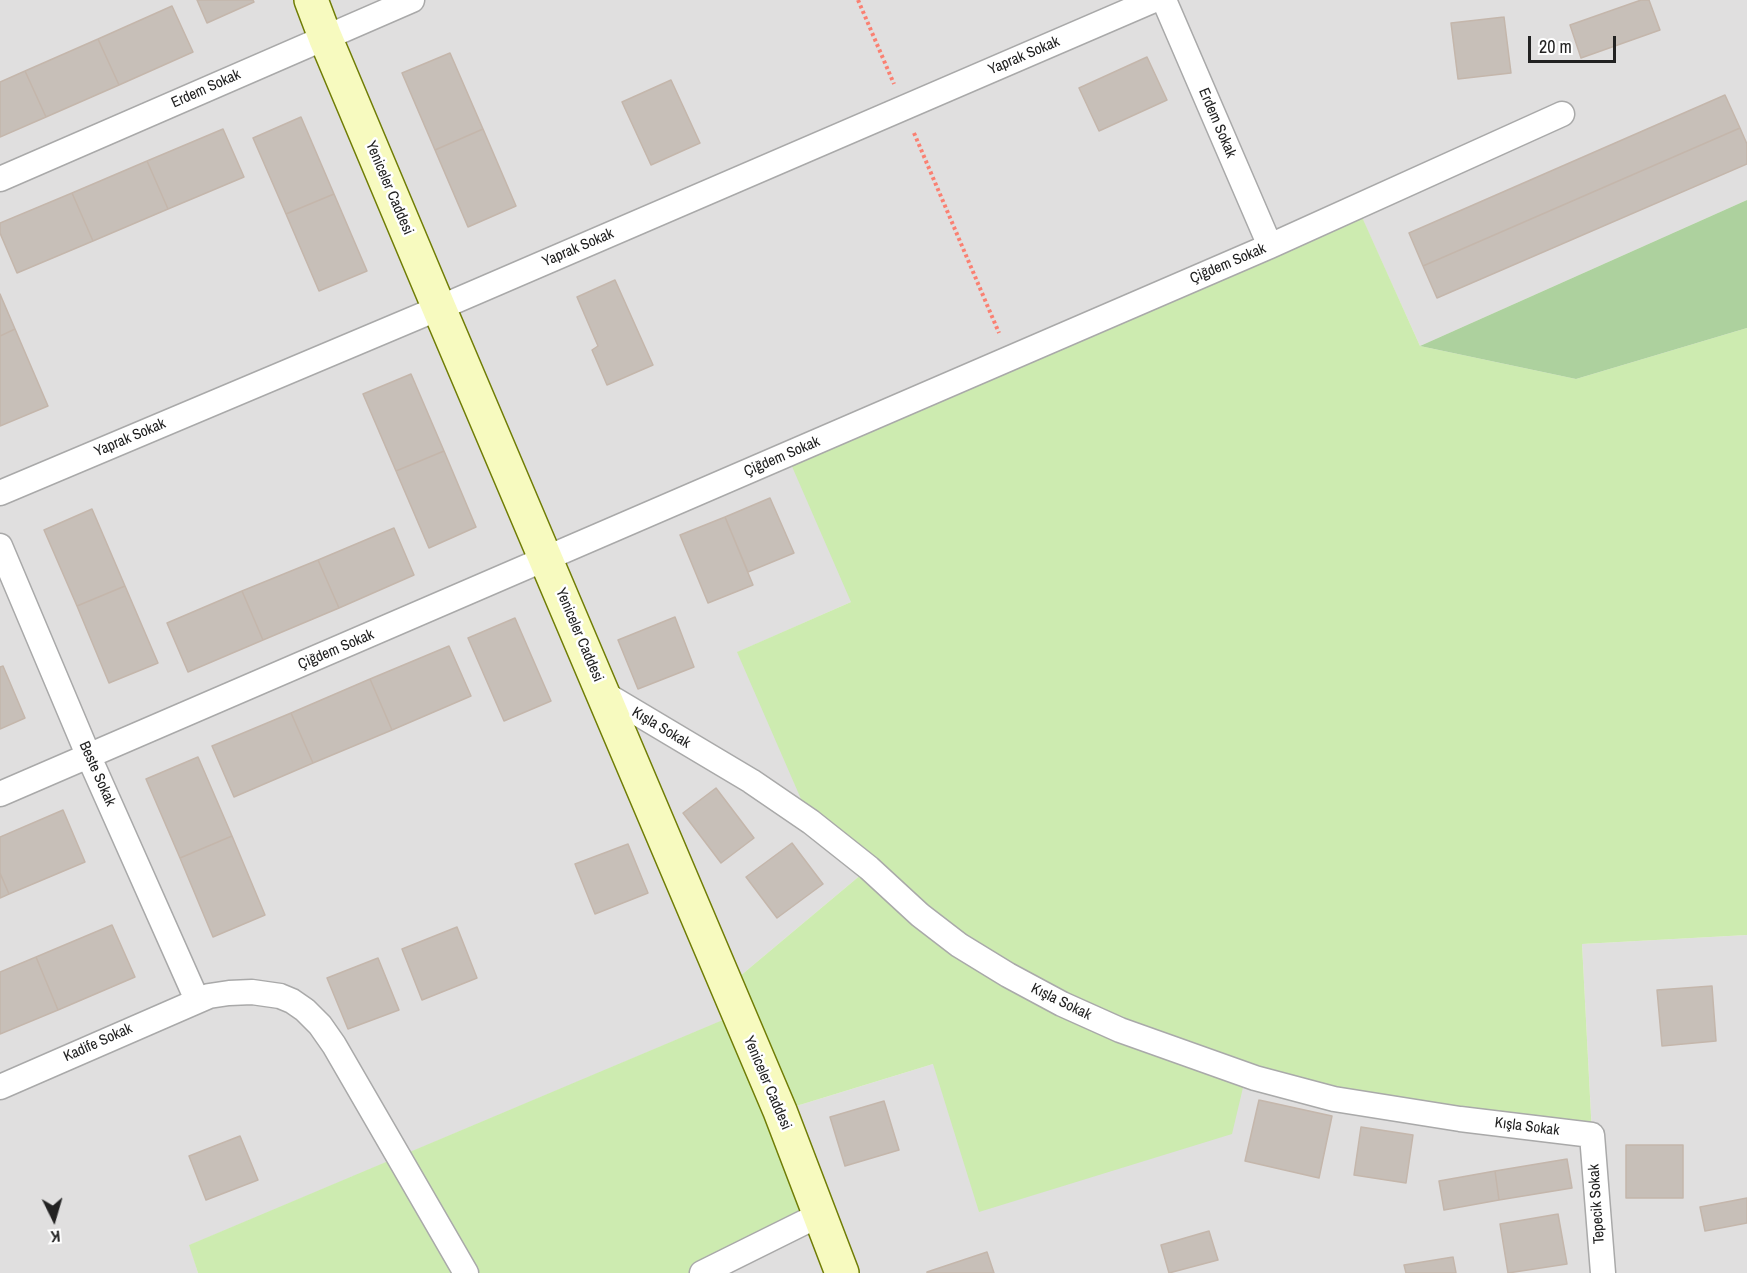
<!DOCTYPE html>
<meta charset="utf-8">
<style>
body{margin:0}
#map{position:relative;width:1747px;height:1273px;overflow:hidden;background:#f2efe9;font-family:"Archivo Narrow",sans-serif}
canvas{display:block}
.north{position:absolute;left:24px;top:1189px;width:60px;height:60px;-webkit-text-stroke:4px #fff;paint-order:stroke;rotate:175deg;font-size:16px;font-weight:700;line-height:24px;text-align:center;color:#222}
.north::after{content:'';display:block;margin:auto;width:21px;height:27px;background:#222;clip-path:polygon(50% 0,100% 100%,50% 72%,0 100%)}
.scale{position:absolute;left:1528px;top:36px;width:88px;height:27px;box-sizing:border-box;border:3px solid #222;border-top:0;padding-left:8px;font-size:18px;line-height:21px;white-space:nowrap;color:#222;-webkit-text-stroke:4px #fff;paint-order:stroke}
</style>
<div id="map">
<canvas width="1747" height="1273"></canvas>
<div class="north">K</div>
<div class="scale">20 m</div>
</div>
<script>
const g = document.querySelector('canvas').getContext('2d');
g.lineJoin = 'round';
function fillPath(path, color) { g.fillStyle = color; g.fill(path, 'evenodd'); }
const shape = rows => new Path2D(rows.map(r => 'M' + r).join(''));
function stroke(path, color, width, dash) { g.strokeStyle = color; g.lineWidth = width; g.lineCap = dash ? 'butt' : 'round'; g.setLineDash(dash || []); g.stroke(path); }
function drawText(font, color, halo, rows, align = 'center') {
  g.font = font + ' "Archivo Narrow",sans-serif'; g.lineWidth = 5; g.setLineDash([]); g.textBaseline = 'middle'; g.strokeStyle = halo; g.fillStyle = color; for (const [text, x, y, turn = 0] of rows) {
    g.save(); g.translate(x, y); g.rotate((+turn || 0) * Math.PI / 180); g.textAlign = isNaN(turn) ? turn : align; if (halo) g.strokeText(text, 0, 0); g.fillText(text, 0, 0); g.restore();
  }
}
const residential = shape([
 [0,0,1747,0,1747,200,1420,346,1357,207,851,602,738,652,869,868,727,987,738,1014,190,1245,198,1273,0,1273],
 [1747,935,1747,1273,702,1273,780,1111,933,1064,1246,1074,1592,1134,1582,944]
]);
const grass = shape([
 [1357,206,1420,346,1576,379,1747,328,1747,935,1582,944,1592,1135,1246,1075,1232,1134,979,1212,933,1064,780,1111,819,1215,702,1273,198,1273,189,1245,737,1014,727,987,869,868,811,822,737,652,851,602,787,455]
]);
const forest = shape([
 [1747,200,1747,328,1576,379,1420,346]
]);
const building = shape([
 [197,0,253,0,254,2,207,23,197,0],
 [1641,0,1649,0,1660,30,1581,58,1570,25,1641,0],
 [172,6,193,52,119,85,98,39,172,6],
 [1504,17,1511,73,1458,79,1451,23,1504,17],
 [98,39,119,85,46,117,25,71,98,39],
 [450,53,483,129,435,150,402,73,450,53],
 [1147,57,1167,100,1099,131,1079,88,1147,57],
 [25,71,46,117,0,137,0,82,25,71],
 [671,80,700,143,651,165,622,102,671,80],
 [1725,95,1740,128,1423,266,1409,233,1725,95],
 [301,117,334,194,286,214,253,138,301,117],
 [1740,128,1747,144,1747,164,1437,298,1423,266,1740,128],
 [223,129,244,177,168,209,147,161,223,129],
 [483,129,516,206,468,227,435,150,483,129],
 [147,161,168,209,93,241,72,193,147,161],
 [72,193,93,241,17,273,0,233,0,223,72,193],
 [334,194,367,271,319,291,286,214,334,194],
 [615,280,653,365,607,385,592,350,598,346,577,297,615,280],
 [0,294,15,329,0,336,0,294],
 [15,329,48,406,0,426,0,336,15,329],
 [411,374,444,451,396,471,363,394,411,374],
 [444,451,476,527,429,548,396,471,444,451],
 [770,498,794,553,748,572,725,517,770,498],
 [92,509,125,586,77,606,44,530,92,509],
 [725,517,753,585,708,603,680,535,725,517],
 [394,528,414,575,339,608,318,560,394,528],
 [318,560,339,608,263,640,242,591,318,560],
 [125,586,158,663,109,683,77,606,125,586],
 [242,591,263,640,188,672,167,623,242,591],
 [675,617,694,667,638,689,618,640,675,617],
 [515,618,551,701,504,721,468,638,515,618],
 [449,646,471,696,392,730,370,679,449,646],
 [3,666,25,718,0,729,0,667,3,666],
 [370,679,392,730,313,763,291,713,370,679],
 [291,713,313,763,234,797,212,746,291,713],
 [198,757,232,836,180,858,146,779,198,757],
 [716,788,754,838,721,863,683,813,716,788],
 [63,810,85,862,9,894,0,873,0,837,63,810],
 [232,836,265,915,213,937,180,858,232,836],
 [792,843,823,884,777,918,746,877,792,843],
 [628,844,648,893,595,914,575,864,628,844],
 [0,873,9,894,0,898,0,873],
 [112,925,135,977,58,1010,36,957,112,925],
 [457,927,477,978,422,1000,402,949,457,927],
 [36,957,58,1010,0,1034,0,972,36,957],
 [378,958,399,1010,348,1029,327,978,378,958],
 [1712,986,1716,1041,1662,1046,1657,990,1712,986],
 [1259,1100,1332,1116,1319,1178,1245,1161,1259,1100],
 [884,1101,899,1150,845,1166,830,1117,884,1101],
 [1361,1127,1413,1135,1406,1183,1354,1175,1361,1127],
 [240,1136,258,1180,206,1200,189,1156,240,1136],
 [1626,1145,1683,1145,1683,1198,1626,1198,1626,1145],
 [1567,1159,1572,1188,1499,1200,1495,1171,1567,1159],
 [1495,1171,1499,1200,1444,1210,1439,1181,1495,1171],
 [1747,1198,1747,1223,1705,1231,1700,1207,1747,1198],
 [1558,1214,1567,1264,1508,1273,1500,1224,1558,1214],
 [1209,1231,1218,1260,1169,1273,1161,1245,1209,1231],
 [987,1252,994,1273,927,1273,927,1272,987,1252],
 [1453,1257,1456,1273,1406,1273,1404,1265,1453,1257]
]);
const path = shape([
 [858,0,894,84],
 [914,133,999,333]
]);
const street = shape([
 [1164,0,1270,246],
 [0,179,412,0],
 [0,493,439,308,1154,0],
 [0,546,89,757,197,1000],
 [605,694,751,781,811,822,869,868,920,915,959,945,1008,975,1062,1004,1120,1030,1255,1078,1334,1099,1460,1119,1592,1135,1603,1273],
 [0,794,1270,246,1562,114],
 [0,1087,209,996,229,993,252,992,280,996,292,1001,305,1010,320,1025,334,1045,466,1273],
 [702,1273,819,1215]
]);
const secondary = shape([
 [311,0,325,37,439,308,780,1111,842,1273]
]);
const streetNames = [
 ["Yaprak Sokak",1024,56,-23],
 ["Erdem Sokak",206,89,-24],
 ["Erdem Sokak",1217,123,67],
 ["Yeniceler Caddesi",389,188,67],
 ["Yaprak Sokak",578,248,-23],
 ["Çiğdem Sokak",1228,264,-23],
 ["Yaprak Sokak",130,438,-23],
 ["Çiğdem Sokak",782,457,-23],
 ["Yeniceler Caddesi",579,635,67],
 ["Çiğdem Sokak",336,650,-23],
 ["Kışla Sokak",661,728,31],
 ["Beste Sokak",97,774,66],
 ["Kışla Sokak",1061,1002,26],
 ["Kadife Sokak",98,1043,-24],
 ["Yeniceler Caddesi",767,1083,67],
 ["Kışla Sokak",1527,1127,7],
 ["Tepecik Sokak",1597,1204,-94]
];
fillPath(residential, '#e0dfdf');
fillPath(grass, '#cdebb0');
fillPath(forest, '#add19e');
fillPath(building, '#c7bfb8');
stroke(building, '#c4b6ab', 1.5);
stroke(street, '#a9a9a9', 27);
stroke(secondary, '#707d05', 36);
stroke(path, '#fa8072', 4, [3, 3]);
stroke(street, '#fff', 24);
stroke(secondary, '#f7fabf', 33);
drawText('15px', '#222', '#fff', streetNames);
</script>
